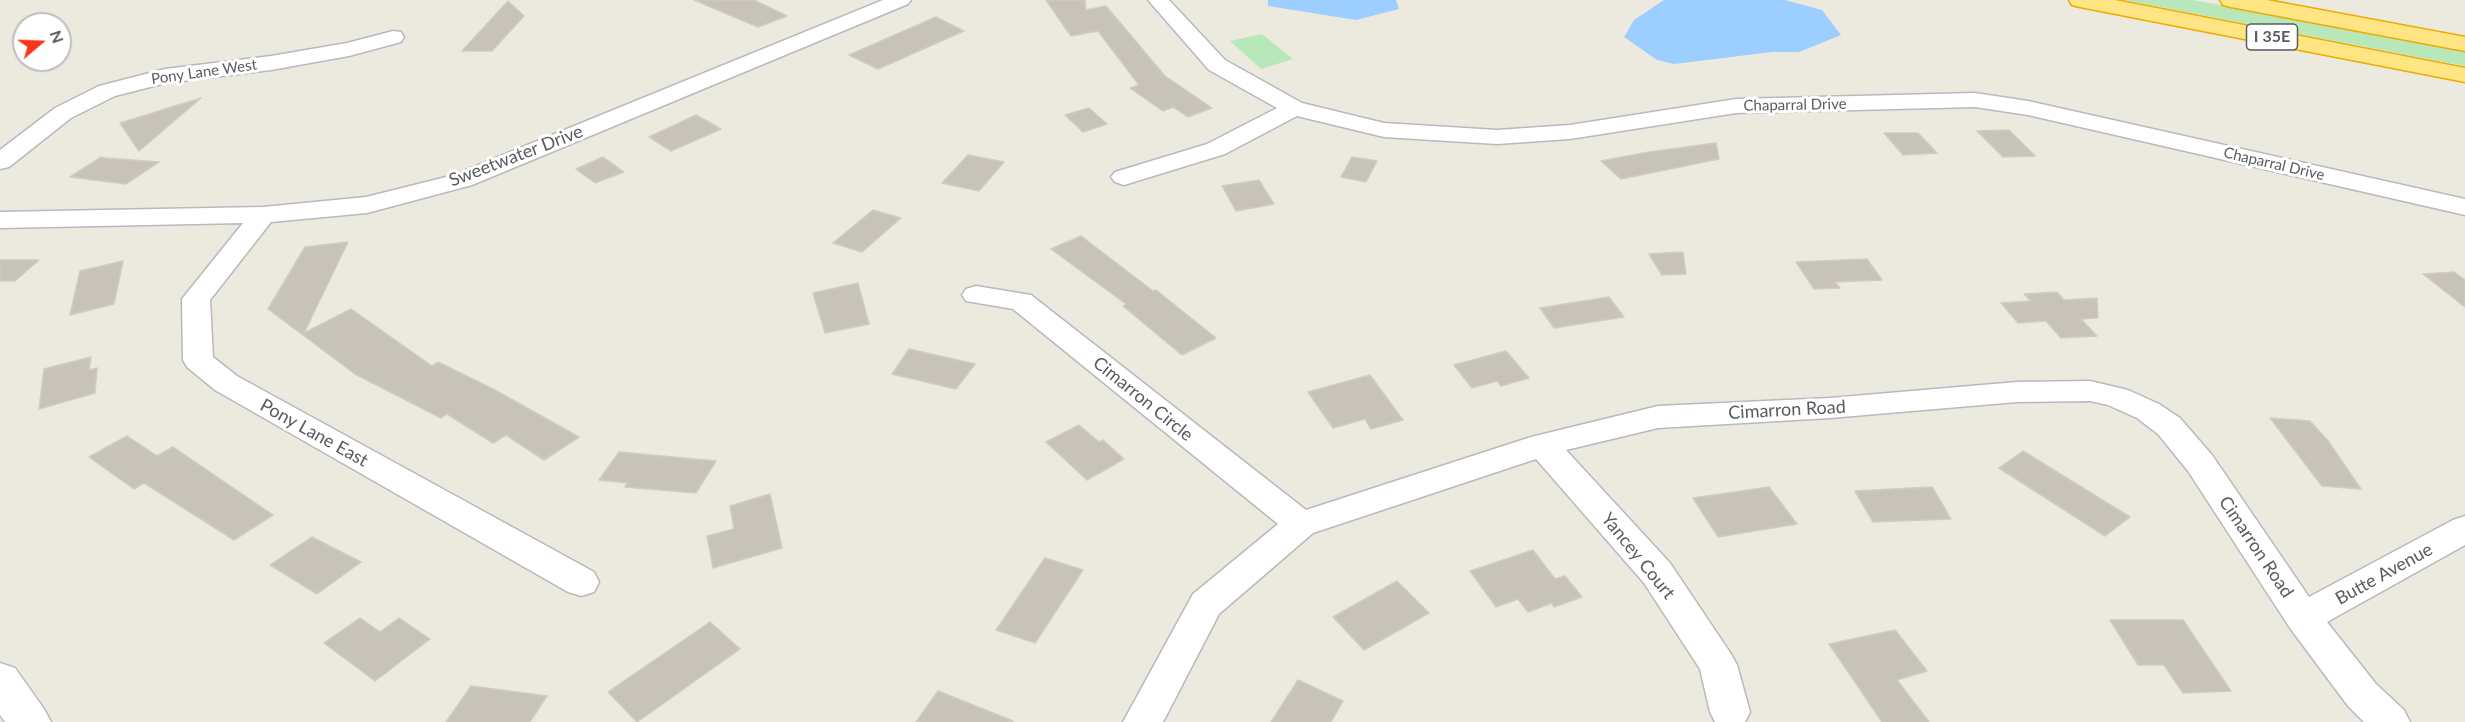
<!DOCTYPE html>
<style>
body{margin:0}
#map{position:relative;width:2465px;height:722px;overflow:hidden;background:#eceade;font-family:Lato,sans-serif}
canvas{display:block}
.north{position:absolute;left:12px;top:12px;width:60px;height:60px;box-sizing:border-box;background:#fff;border:2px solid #bcbdc0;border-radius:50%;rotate:71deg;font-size:16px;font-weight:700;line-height:24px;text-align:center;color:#585b61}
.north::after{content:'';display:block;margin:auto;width:21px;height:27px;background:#f7351a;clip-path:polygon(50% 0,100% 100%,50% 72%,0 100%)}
</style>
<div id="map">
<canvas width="2465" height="722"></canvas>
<div class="north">N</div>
</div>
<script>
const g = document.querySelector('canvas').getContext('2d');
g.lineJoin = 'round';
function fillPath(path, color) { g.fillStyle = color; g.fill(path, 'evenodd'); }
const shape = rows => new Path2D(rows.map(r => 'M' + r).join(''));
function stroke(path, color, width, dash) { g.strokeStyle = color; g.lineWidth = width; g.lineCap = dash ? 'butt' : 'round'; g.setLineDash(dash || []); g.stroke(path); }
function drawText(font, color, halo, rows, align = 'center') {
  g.font = font + ' Lato,sans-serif'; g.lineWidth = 6; g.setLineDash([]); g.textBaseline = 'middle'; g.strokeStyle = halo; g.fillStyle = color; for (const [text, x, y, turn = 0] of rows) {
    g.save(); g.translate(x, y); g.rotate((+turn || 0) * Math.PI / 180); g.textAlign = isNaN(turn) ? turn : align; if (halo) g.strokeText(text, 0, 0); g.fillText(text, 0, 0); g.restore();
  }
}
const green = shape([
 [2124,0,2193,0,2465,51,2465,66],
 [1262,34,1293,59,1261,69,1230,41]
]);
const water = shape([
 [1268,0,1396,0,1399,9,1356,20,1268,6],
 [1664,0,1785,0,1822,10,1841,35,1799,52,1772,52,1674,64,1657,60,1624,37,1634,20]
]);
const building = shape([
 [694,0,754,0,787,16,758,27,694,0],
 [1046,0,1085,0,1086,10,1106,6,1165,76,1212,108,1188,117,1173,107,1163,111,1130,88,1139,85,1098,31,1071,36,1046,0],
 [508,1,524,16,492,51,462,51,508,1],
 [936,17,964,31,878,69,849,55,936,17],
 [201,98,139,151,120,123,201,98],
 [1089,108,1107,124,1083,132,1065,115,1089,108],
 [696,115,721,129,671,151,649,137,696,115],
 [2009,130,2035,156,2003,157,1977,131,2009,130],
 [1884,133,1918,133,1937,153,1903,155,1884,133],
 [1716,143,1719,159,1621,179,1601,161,1649,152,1716,143],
 [968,155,1004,162,979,191,942,183,968,155],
 [101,157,105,158,159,162,126,184,70,177,101,157],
 [603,157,624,172,595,183,576,169,603,157],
 [1352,157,1377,161,1366,182,1341,177,1352,157],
 [1259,180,1274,204,1236,211,1222,186,1259,180],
 [873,210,901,218,862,252,833,243,873,210],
 [1081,236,1153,291,1156,290,1216,338,1182,355,1123,306,1126,304,1051,249,1081,236],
 [348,242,304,333,351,309,432,366,438,362,495,390,579,437,544,460,506,435,493,443,447,414,441,418,355,374,268,309,305,247,348,242],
 [1683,252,1686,274,1662,275,1649,254,1683,252],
 [1867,259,1882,280,1835,282,1840,288,1814,289,1796,262,1867,259],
 [0,260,39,260,15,281,0,281,0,260],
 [123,261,114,304,70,315,80,271,123,261],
 [2454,272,2465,280,2465,307,2423,274,2454,272],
 [858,283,869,324,825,333,813,293,858,283],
 [2057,292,2064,300,2097,298,2098,318,2081,319,2097,336,2061,338,2046,321,2018,323,2001,303,2031,301,2024,294,2057,292],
 [1609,297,1624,317,1554,328,1540,308,1609,297],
 [909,349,975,364,956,389,892,374,909,349],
 [1506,351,1529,378,1501,386,1497,381,1472,388,1454,365,1506,351],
 [91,357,89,370,97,368,95,393,39,409,44,369,91,357],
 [1370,375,1403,420,1371,429,1365,419,1333,428,1308,392,1370,375],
 [2270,418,2310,421,2329,442,2361,489,2322,486,2270,418],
 [1079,425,1099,442,1103,440,1124,459,1087,480,1046,442,1079,425],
 [127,436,157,456,173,447,273,515,234,540,144,483,134,489,89,457,127,436],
 [2023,451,2130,517,2105,536,1999,468,2023,451],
 [619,452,716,461,696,493,625,487,628,483,599,480,619,452],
 [1769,487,1797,524,1718,537,1693,498,1769,487],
 [1932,487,1951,519,1873,522,1855,491,1932,487],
 [770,494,782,548,713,568,707,536,734,529,730,506,770,494],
 [312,537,361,562,317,594,270,565,312,537],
 [1533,550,1555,579,1565,576,1582,597,1554,607,1552,603,1528,612,1518,599,1496,607,1470,571,1533,550],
 [1045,558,1083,570,1035,643,996,630,1045,558],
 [1397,581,1429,613,1364,650,1333,617,1397,581],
 [360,618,380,632,399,618,430,639,375,681,324,643,360,618],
 [2110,620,2183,620,2231,691,2183,693,2164,665,2138,665,2110,620],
 [710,622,740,649,637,722,608,692,710,622],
 [1895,630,1927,671,1897,680,1929,722,1882,722,1829,644,1895,630],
 [1298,680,1343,701,1331,722,1271,722,1298,680],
 [471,686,547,696,530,722,446,722,471,686],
 [938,691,1013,721,1012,722,916,722,938,691]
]);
const street = shape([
 [883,0,911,0,908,4,472,185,367,213,271,222,210,300,213,357,237,376,594,572,599,582,594,592,581,596,568,592,215,390,187,367,183,360,182,299,243,223,0,228,0,212,263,207,366,197,454,175,883,0],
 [1148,0,1169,0,1225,60,1302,103,1384,123,1497,130,1570,125,1736,99,1975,93,2028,101,2465,199,2465,215,2028,115,1975,107,1736,113,1570,139,1497,144,1384,137,1297,116,1225,154,1124,185,1115,182,1111,177,1115,172,1207,144,1277,108,1209,70,1148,0],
 [393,31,401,32,404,37,401,42,349,56,271,70,166,83,115,96,71,118,9,167,0,169,0,150,55,108,99,86,165,69,271,56,347,43,393,31],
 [976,286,1031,295,1306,510,1531,437,1658,406,1830,398,2017,382,2090,381,2128,390,2159,404,2180,418,2212,455,2309,597,2453,520,2465,516,2465,545,2327,622,2376,684,2404,710,2410,722,2364,722,2348,706,2290,628,2188,471,2158,434,2137,418,2108,405,2090,401,2017,402,1830,418,1658,428,1566,450,1670,563,1731,654,1737,665,1750,712,1745,722,1715,722,1710,712,1700,669,1644,583,1536,459,1313,533,1219,614,1163,722,1123,722,1193,594,1278,524,1013,309,966,301,962,295,966,289,976,286]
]);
const secondary = shape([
 [0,663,15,668,44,709,51,722,5,722,0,715,0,663]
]);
const highway = shape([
 [2069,0,2115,0,2465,68,2465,82,2080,7,2072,5,2069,0],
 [2220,0,2267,0,2465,37,2465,51,2231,7,2223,5,2220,0]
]);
const farStreetnames = [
 ["Pony Lane West",204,72,-8],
 ["Chaparral Drive",1795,105,-1],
 ["Chaparral Drive",2274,164,13]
];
const shields = [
 [2272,37,51]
];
const shieldNames = [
 ["I 35E",2272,37]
];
const streetNames = [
 ["Sweetwater Drive",516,156,-21],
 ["Cimarron Circle",1143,399,39],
 ["Cimarron Road",1787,410,-3],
 ["Pony Lane East",314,433,29],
 ["Cimarron Road",2256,547,56],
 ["Yancey Court",1638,556,51],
 ["Butte Avenue",2384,574,-29]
];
fillPath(green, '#b8e7ba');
fillPath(water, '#9ccfff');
fillPath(building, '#c7c3bb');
stroke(building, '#d1ccbc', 1.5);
stroke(street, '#b7b9bf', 3);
stroke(secondary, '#b7bbc2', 3);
stroke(highway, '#ebac00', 3);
fillPath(street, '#fff');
fillPath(secondary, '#fff');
fillPath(highway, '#ffe583');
drawText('15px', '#585b61', '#fff', farStreetnames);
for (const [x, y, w] of shields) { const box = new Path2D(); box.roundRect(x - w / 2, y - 13, w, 26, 4.5); g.fillStyle = '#fff'; g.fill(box); stroke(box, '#585b61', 1.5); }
drawText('bold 16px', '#585b61', null, shieldNames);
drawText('18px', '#585b61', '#fff', streetNames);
</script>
